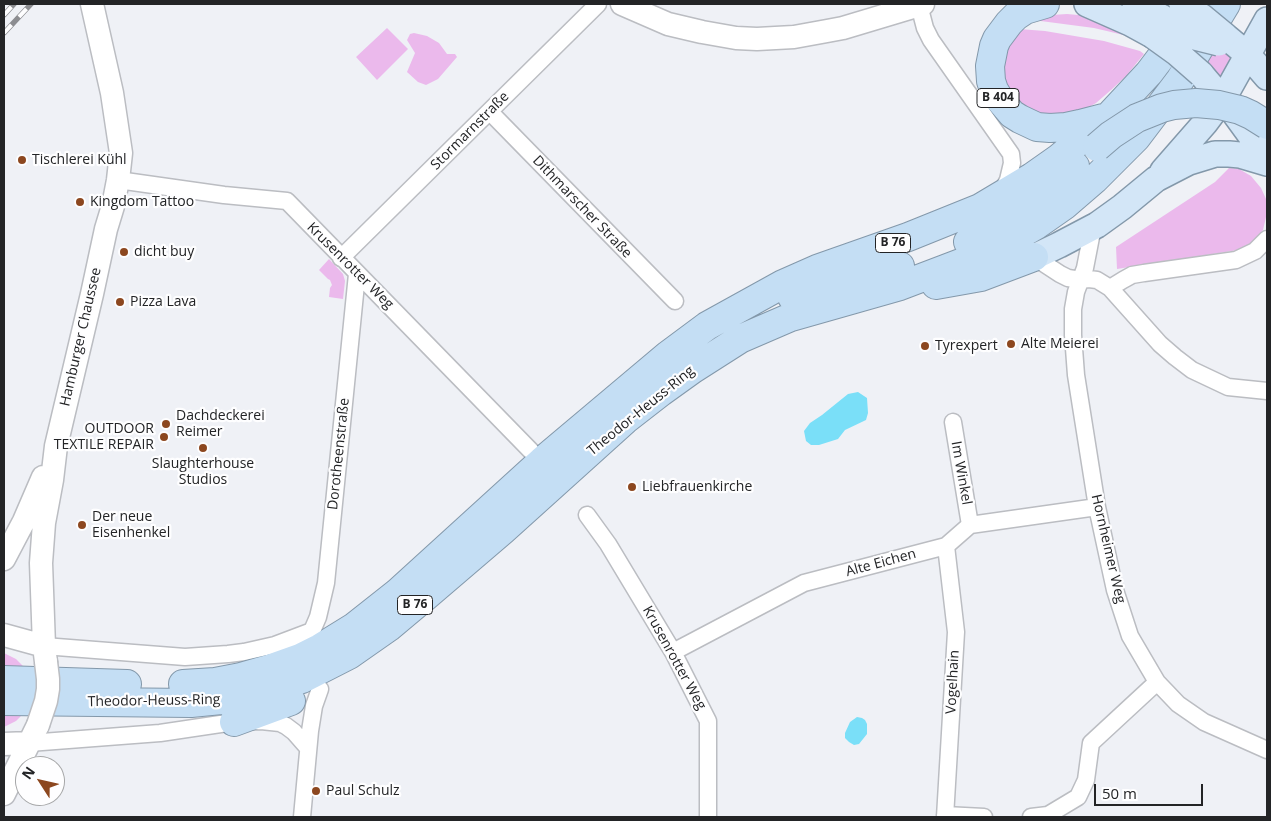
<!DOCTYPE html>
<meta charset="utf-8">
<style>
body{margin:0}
#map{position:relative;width:1271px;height:821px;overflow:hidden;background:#eff1f6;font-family:"Open Sans",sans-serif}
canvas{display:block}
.frame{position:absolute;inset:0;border:5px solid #232426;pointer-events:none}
.north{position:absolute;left:15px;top:756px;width:50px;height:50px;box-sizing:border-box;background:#fefeff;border:1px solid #a6a7a8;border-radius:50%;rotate:305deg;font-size:14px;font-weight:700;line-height:20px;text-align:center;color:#232426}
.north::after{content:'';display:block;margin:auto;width:18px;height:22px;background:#8c471f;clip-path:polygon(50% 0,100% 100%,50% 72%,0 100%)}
.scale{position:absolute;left:1094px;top:784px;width:109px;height:22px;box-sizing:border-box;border:2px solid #232426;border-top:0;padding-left:6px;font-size:15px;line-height:18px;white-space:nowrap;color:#232426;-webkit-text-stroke:4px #fefeff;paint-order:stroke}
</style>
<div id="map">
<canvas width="1271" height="821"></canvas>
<div class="frame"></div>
<div class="north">N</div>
<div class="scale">50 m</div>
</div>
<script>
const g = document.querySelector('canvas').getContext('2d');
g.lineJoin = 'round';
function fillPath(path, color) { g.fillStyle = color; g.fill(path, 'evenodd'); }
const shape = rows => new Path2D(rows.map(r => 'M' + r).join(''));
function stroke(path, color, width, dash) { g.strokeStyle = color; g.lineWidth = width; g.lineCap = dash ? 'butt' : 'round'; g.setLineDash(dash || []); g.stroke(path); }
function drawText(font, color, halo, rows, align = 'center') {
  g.font = font + ' "Open Sans",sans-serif'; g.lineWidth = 4.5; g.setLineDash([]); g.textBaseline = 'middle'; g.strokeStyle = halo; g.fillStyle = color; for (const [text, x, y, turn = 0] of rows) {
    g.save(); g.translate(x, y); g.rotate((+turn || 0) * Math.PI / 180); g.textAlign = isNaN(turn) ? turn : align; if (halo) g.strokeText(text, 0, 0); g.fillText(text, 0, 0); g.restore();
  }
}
const green = shape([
 [1067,14,1089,16,1128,36,1094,28,1033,20,1052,15],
 [387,28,408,49,377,80,356,57],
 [1019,29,1045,31,1104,41,1140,51,1144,54,1126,76,1111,90,1096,103,1075,115,1037,115,1020,105,1004,84,1003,53],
 [414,33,427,36,439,43,447,54,455,54,457,57,438,79,426,85,418,82,407,72,415,53,407,40,410,34],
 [1214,51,1225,52,1233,59,1221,82,1205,66],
 [1229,168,1239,169,1251,176,1261,188,1266,199,1266,217,1263,230,1256,240,1248,246,1238,250,1117,269,1116,247,1215,182],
 [329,259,343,274,345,281,343,299,329,297,330,288,332,285,330,280,328,279,319,270],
 [4,653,16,659,25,668,4,669],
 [4,711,25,712,16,721,4,727]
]);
const water = shape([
 [858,392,867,398,868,413,866,420,845,430,838,439,819,445,811,445,806,441,804,431,810,423,822,415,848,394],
 [857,717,862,718,865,720,867,724,867,734,859,744,854,745,849,742,845,738,845,733,850,722]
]);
const minor = shape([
 [919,5,925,28,931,40,1011,154,1012,163,1008,180,1001,193],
 [490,112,675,301],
 [118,180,224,195,287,201,531,451],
 [1097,225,1092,232,1085,268,1076,292,1073,309,1073,335,1076,375,1097,507,1115,590,1130,636,1157,682,1178,704,1204,722,1267,750],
 [1034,257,1060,274,1068,278,1081,280,1089,279,1097,280,1110,288,1160,344,1175,357,1192,370,1228,387,1267,391],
 [341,258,598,4],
 [1110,288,1123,280,1132,275,1144,273,1236,260,1255,251,1267,239],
 [953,422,970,525],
 [587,515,608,544,673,652,708,721,708,817],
 [44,646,185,657,228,654,244,652,275,645,312,631,318,617,326,583,357,274],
 [673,652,804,583,946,546,970,525,1097,507],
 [29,743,160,733,234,722,261,721,280,723,286,726,294,732,308,748],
 [945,815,984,817],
 [302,817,310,731,314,706,320,689],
 [945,817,956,632,946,546],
 [1031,817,1048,815,1078,797,1086,780,1091,743,1157,682]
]);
const secondary = shape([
 [622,4,668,24,702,32,736,38,757,39,794,37,827,31,843,28,923,4],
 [4,559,24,521,43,477],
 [4,635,44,646],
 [46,662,44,646,41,563,44,523,52,480,56,446,92,294,106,229,113,206,118,180,121,153,112,93,92,4],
 [4,744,29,743],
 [4,794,38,725]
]);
const primary = shape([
 [1087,4,1130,23,1152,35],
 [1135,4,1149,10,1163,18],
 [1224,35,1248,55,1267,77],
 [1201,74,1235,114,1267,158],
 [1163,171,1205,123,1223,99,1267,20],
 [1034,257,1059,245,1097,225,1122,207,1156,179,1189,162,1215,154,1229,154,1240,155,1267,163]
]);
const trunk = shape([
 [1045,4,1025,10,1016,16,1009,23,997,39,994,46,990,66,991,81,994,90,1000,100,1012,114,1020,119,1037,127,1050,128,1066,127,1080,124,1103,118],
 [968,242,982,235,1021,210,1037,199,1075,166],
 [936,285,981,277,1034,257],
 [792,297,900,266],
 [4,680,127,684],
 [183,684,215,682,241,677,269,669,300,658,320,648,354,627,397,593,542,461,668,355,707,326,783,284,817,269,908,237,980,208,1032,177,1059,158,1109,116,1149,73,1183,28],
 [4,701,191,703,221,700,253,695,302,679,349,655,389,627,426,596,503,530,625,420,661,392,693,369,740,339,791,317,900,286,992,251,1035,226,1065,205,1094,180,1136,138,1180,80,1226,4],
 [234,722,291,701]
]);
const rail = shape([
 [4,15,14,4],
 [4,33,31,4]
]);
const secondaryBridge = shape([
 [38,725,46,701,48,689,48,679,46,662]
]);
const primaryBridge = shape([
 [1182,4,1201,16,1224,35],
 [1163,18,1195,37,1219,43],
 [1152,35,1177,53,1201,74]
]);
const trunkBridge = shape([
 [1097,147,1111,135,1137,118,1162,108,1174,105,1196,103,1219,105,1240,110,1251,115,1267,125]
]);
const markers = [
 [22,160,5,"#8c471f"],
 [80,202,5,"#8c471f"],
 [124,252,5,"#8c471f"],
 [120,302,5,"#8c471f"],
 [1011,344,5,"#8c471f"],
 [925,346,5,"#8c471f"],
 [166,424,5,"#8c471f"],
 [164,437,5,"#8c471f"],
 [203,448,5,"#8c471f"],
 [632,487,5,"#8c471f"],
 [82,525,5,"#8c471f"],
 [316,791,5,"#8c471f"]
];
const shields = [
 [998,98,42],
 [893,243,35],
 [415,605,35]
];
const shieldNames = [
 ["B 404",998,98],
 ["B 76",893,243],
 ["B 76",415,605]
];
const streetNames = [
 ["Stormarnstraße",470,131,-45],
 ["Dithmarscher Straße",582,207,46],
 ["Krusenrotter Weg",350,266,45],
 ["Hamburger Chaussee",81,337,-77],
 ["Theodor-Heuss-Ring",641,411,-39],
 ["Dorotheenstraße",339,454,-84],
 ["Im Winkel",961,473,80],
 ["Hornheimer Weg",1108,549,77],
 ["Alte Eichen",881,563,-15],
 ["Krusenrotter Weg",674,658,61],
 ["Vogelhain",953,682,-87],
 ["Theodor-Heuss-Ring",154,701,-1]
];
const poiNames = [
 ["Tischlerei Kühl",32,160],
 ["Kingdom Tattoo",90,202],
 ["dicht buy",134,252],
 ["Pizza Lava",130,302],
 ["Alte Meierei",1021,344],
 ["Tyrexpert",935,346],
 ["Dachdeckerei",176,416],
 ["Reimer",176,432],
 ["OUTDOOR",154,429,"right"],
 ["TEXTILE REPAIR",154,445,"right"],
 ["Slaughterhouse",203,464,"center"],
 ["Studios",203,480,"center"],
 ["Liebfrauenkirche",642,487],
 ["Der neue",92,517],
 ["Eisenhenkel",92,533],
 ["Paul Schulz",326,791]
];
fillPath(green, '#ebb9ec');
fillPath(water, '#7adff8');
stroke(minor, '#bbbdc2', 19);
stroke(secondary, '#bbbdc2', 25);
stroke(primary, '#8398aa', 28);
stroke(trunk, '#8398aa', 30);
stroke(minor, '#fff', 16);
stroke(secondary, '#fff', 22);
stroke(primary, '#d3e6f7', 25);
stroke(trunk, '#c4def4', 28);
stroke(rail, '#8c8d91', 5.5);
stroke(rail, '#fefeff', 4, [11]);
stroke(secondaryBridge, '#bbbdc2', 25, []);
stroke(primaryBridge, '#8398aa', 28, []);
stroke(trunkBridge, '#8398aa', 30, []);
stroke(secondaryBridge, '#fff', 22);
stroke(primaryBridge, '#d3e6f7', 25);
stroke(trunkBridge, '#c4def4', 28);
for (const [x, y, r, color] of markers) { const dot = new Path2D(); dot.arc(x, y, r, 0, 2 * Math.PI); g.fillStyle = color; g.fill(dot); stroke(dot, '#fefeff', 2); }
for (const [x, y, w] of shields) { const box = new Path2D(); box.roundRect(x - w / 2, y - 9.5, w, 19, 4); g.fillStyle = '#fefeff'; g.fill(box); stroke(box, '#232426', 1); }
drawText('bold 12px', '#232426', null, shieldNames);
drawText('14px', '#232426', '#fefeff', streetNames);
drawText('14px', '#232426', '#fefeff', poiNames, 'left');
</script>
